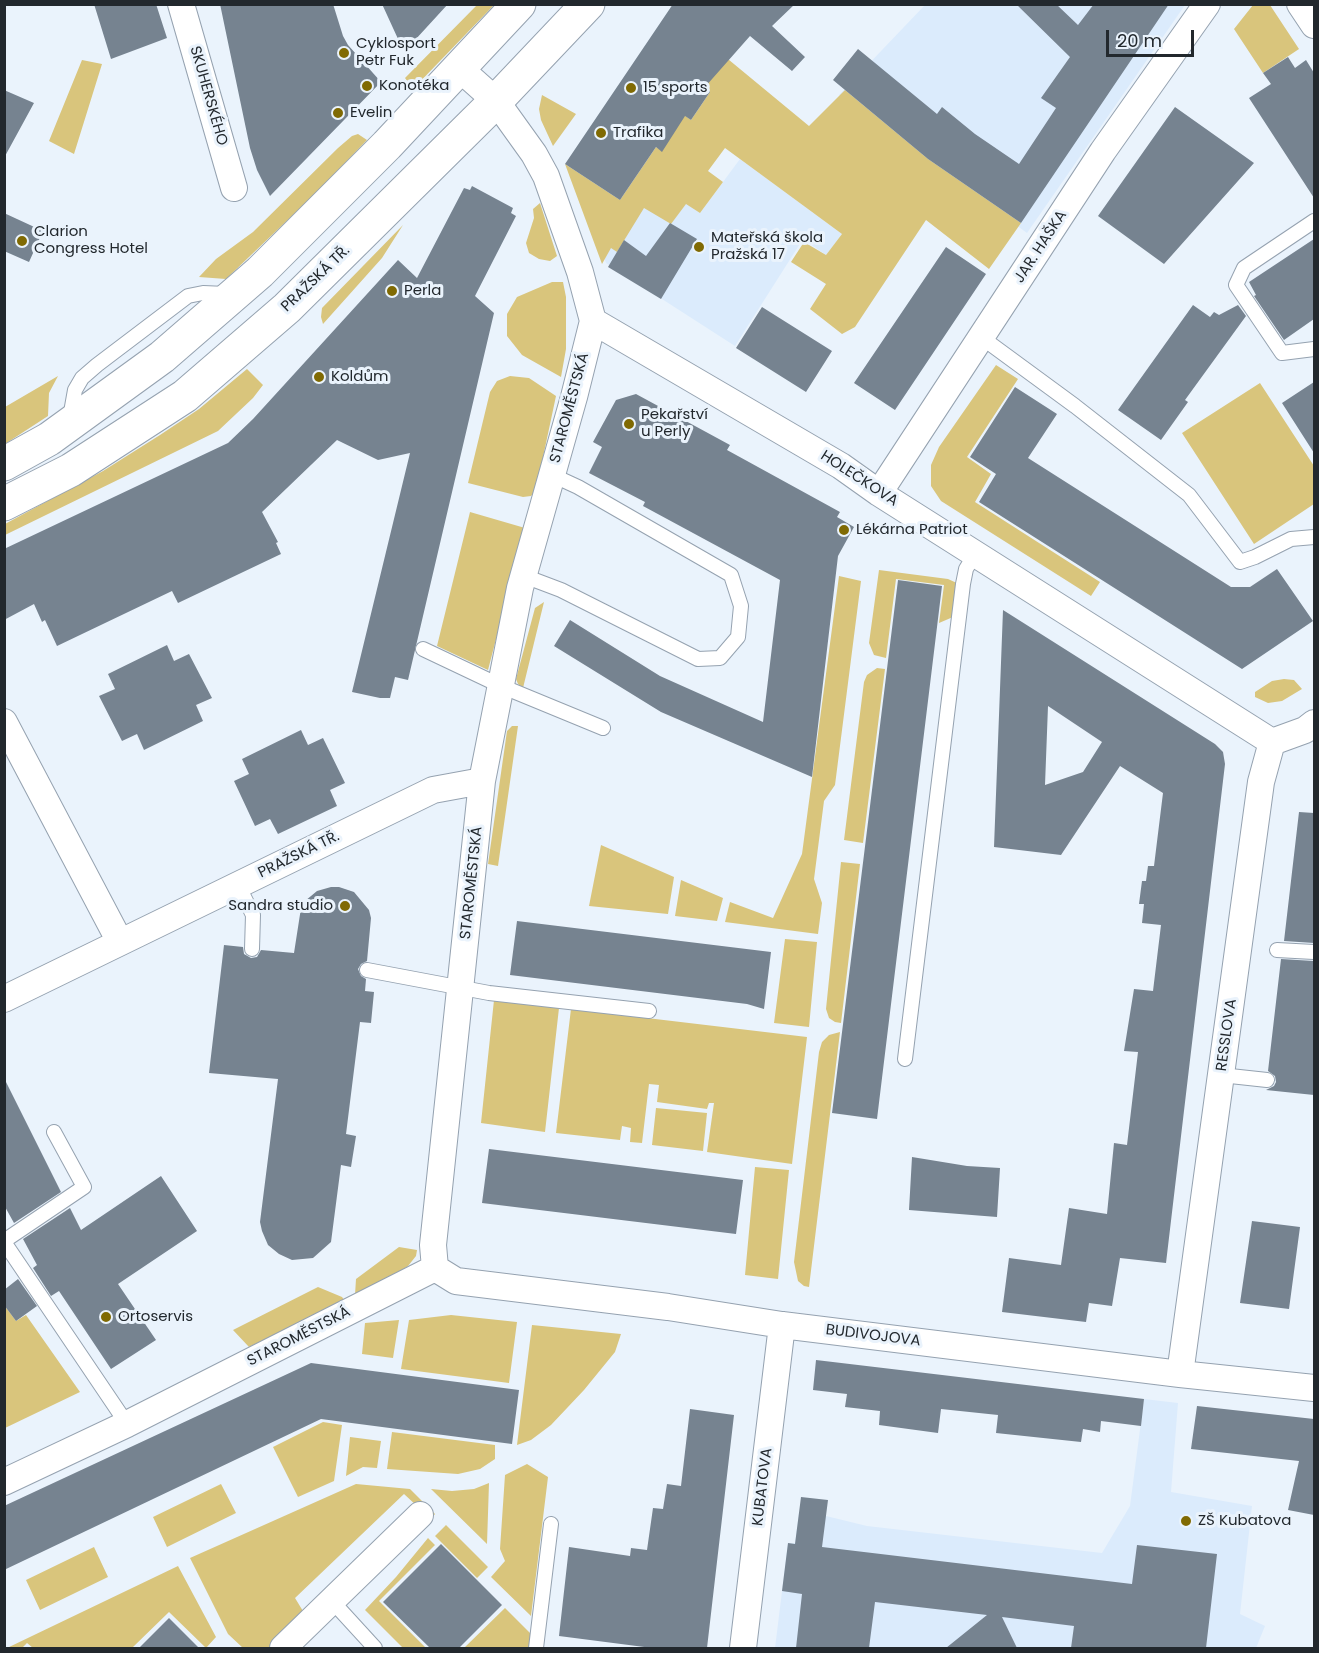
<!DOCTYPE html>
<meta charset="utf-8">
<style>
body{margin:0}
#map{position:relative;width:1319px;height:1653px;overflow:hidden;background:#eaf3fc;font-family:Poppins,sans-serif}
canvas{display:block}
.frame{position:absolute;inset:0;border:6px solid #22282d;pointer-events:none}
.scale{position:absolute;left:1106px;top:30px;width:88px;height:27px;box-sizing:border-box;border:3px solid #22282d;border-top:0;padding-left:8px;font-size:18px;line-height:21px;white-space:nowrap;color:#22282d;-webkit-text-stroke:4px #eaf3fc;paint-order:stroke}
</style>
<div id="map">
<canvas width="1319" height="1653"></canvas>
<div class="frame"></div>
<div class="scale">20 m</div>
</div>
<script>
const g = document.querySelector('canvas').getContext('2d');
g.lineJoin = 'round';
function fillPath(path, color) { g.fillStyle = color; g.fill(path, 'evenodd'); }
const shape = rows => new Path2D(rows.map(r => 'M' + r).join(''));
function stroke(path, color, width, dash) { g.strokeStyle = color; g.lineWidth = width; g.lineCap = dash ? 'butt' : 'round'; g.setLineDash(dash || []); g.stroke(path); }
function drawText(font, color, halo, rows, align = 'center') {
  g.font = font + ' Poppins,sans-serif'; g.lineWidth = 6; g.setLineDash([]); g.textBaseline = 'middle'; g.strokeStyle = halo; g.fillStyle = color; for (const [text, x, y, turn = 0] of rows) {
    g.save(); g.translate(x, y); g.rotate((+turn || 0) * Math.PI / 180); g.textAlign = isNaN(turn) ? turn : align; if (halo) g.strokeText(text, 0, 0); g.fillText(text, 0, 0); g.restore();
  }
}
const built = shape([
 [925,5,1185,5,1027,233,839,95],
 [740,159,842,234,826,255,803,239,735,346,606,263,569,163,616,195,643,204,686,203,700,213],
 [1144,1399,1178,1403,1171,1492,1252,1506,1240,1614,1265,1626,1256,1648,775,1648,788,1543,795,1543,799,1513,826,1516,867,1526,1102,1553,1130,1506]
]);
const green = shape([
 [477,5,494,5,413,89,405,78],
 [1253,5,1270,5,1299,49,1263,73,1234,29],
 [717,50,809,126,845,90,928,159,1021,223,989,269,926,220,855,327,842,334,810,309,826,284,791,262,804,242,826,255,842,234,725,148,708,171,723,182,700,213,686,204,671,224,644,208,617,252,611,248,602,264,565,164,620,200,656,147,662,151,680,112,691,120,710,92,696,80],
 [82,60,102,64,74,154,49,141],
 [542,95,576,114,553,146,541,120,539,109],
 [358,134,367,140,318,191,226,279,199,277,216,259,253,232,338,148,352,136],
 [540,203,557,256,550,261,539,259,529,253,526,243,534,218,533,209],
 [403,225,382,258,323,324,321,317,322,308],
 [552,282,563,282,566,297,566,349,561,377,522,355,507,336,507,314,517,297],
 [996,365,1018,379,967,457,991,474,975,502,1100,582,1091,596,941,501,931,486,931,465,939,447],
 [247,369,263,385,253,398,218,431,5,535,5,524,103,471,160,435,199,409],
 [58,376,49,393,48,416,5,444,5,407],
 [510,376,529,378,556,396,536,490,531,496,523,497,468,483,490,392,497,381],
 [1260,383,1314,466,1314,504,1254,544,1182,433],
 [470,512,525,528,488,670,437,646],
 [879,570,948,579,959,584,953,617,939,623,944,585,896,579,886,658,874,655,869,643],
 [839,576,861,581,835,785,824,801,814,879,822,903,818,934,725,922,730,902,773,918,802,854],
 [544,602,523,688,518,684,516,679,535,608],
 [877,668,885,669,863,843,844,840,864,682,867,675],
 [1284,679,1294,680,1302,689,1282,701,1268,703,1255,697,1255,692,1272,681],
 [512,726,518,726,498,866,488,864,507,731],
 [601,845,674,877,668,914,589,906],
 [841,862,860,864,841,1023,835,1022,829,1018,826,1009],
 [681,880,723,898,717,921,675,916],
 [785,939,817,942,809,1027,774,1023],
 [494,1000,559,1008,545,1132,481,1123],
 [571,1009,807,1037,792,1164,707,1152,714,1103,709,1103,707,1109,657,1102,659,1085,649,1084,642,1143,630,1142,631,1128,622,1126,620,1140,556,1133],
 [840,1032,809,1287,804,1286,798,1281,794,1262,819,1052,822,1042,829,1035],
 [656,1108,707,1113,703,1151,652,1145],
 [755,1167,789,1170,778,1279,745,1275],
 [399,1247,417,1250,416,1256,408,1266,395,1275,355,1295,356,1279],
 [318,1287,342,1297,345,1301,249,1347,233,1330],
 [4,1305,16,1321,26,1315,80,1392,5,1428],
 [451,1315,517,1322,509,1383,401,1369,409,1320],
 [399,1320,393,1358,362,1354,365,1323],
 [532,1325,621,1334,615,1352,584,1390,551,1425,531,1440,517,1445],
 [323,1422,342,1425,334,1481,298,1497,273,1447],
 [392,1432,495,1445,495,1459,480,1469,458,1474,387,1469],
 [350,1437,381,1441,377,1468,363,1467,346,1476],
 [527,1464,548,1477,531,1616,491,1577,505,1561,500,1549,505,1475],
 [489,1483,487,1544,431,1489,452,1491,474,1489],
 [221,1484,236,1513,167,1547,153,1517],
 [356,1484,410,1489,435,1514,431,1519,404,1494,295,1598,306,1616,272,1648,243,1648,228,1634,190,1558],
 [446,1525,488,1567,477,1578,435,1536],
 [428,1538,435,1545,379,1601,426,1648,403,1648,365,1610,396,1577],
 [94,1547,108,1577,40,1610,26,1580],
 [178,1566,216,1637,206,1648,169,1612,132,1648,33,1648,27,1643,22,1648,7,1648],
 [505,1608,533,1636,531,1648,464,1648]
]);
const building = shape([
 [94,4,156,4,167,38,111,59],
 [220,4,333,4,343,36,348,45,381,82,270,196,257,170,250,148],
 [382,4,448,4,404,52],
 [673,4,795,4,772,26,805,57,792,71,750,36,705,87,710,92,691,120,685,116,662,152,656,147,620,200,565,164],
 [1016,4,1056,4,1078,25,1094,4,1169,4,1021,223,928,159,833,80,858,49,937,114,942,107,975,134,1019,164,1056,108,1041,98,1070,57],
 [1288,57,1295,68,1306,60,1314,73,1314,198,1249,98,1271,84,1263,73],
 [4,90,34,103,4,158],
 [1175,107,1254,163,1164,264,1098,216],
 [472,186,513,208,511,213,516,216,475,296,494,313,408,680,395,677,390,698,380,698,352,692,410,453,378,460,337,440,262,512,278,542,276,543,281,554,178,603,172,591,57,646,45,620,42,622,34,604,4,620,4,549,228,443,253,419,398,260,417,278,464,188,470,190],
 [4,213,43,231,29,262,4,251],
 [670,223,697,239,661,299,608,267,624,240,646,256],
 [1314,239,1314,319,1284,340,1254,296,1256,295,1249,282],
 [946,247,986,274,895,410,854,383],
 [1193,305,1210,317,1214,312,1219,315,1238,305,1246,316,1185,400,1188,402,1161,440,1118,410],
 [762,307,832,351,806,392,736,348],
 [1314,382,1314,453,1282,403],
 [1015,387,1057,414,1028,458,1231,587,1250,587,1277,569,1313,621,1242,669,979,502,996,474,970,457],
 [636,394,730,445,727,450,840,512,837,517,854,527,838,556,812,777,661,712,554,646,570,620,660,676,763,722,780,580,643,506,645,502,589,473,602,447,593,442,616,400],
 [898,580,942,586,877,1119,832,1113],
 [1003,610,1215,744,1223,752,1225,764,1166,1263,1120,1258,1112,1306,1089,1303,1086,1322,1002,1312,1009,1258,1061,1265,1069,1208,1107,1214,1114,1143,1127,1145,1138,1052,1124,1051,1134,989,1153,991,1161,925,1142,923,1144,904,1139,904,1142,881,1146,881,1148,866,1154,866,1163,793,1120,766,1061,855,994,847],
 [1048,706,1102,742,1083,772,1045,785],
 [167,645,174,661,189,654,212,698,196,705,203,721,144,750,137,734,122,741,99,696,115,689,108,674],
 [301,730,308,745,323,738,345,783,330,790,337,806,278,834,270,819,255,826,234,781,249,774,242,759],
 [1299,812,1314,813,1314,916,1313,933,1314,934,1314,943,1284,941],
 [331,887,339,887,354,892,369,910,371,918,367,961,361,964,358,969,361,976,366,979,365,991,374,992,371,1023,360,1022,346,1134,356,1136,351,1167,341,1165,331,1242,313,1258,292,1260,279,1254,268,1245,262,1231,260,1222,278,1079,209,1073,224,945,243,947,244,954,251,958,257,957,261,950,294,953,301,908,305,901,317,891],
 [517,921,771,952,764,1009,747,1004,510,975],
 [1281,959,1314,961,1314,1095,1266,1090,1274,1086,1276,1082,1275,1076,1268,1071],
 [4,1078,61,1192,14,1223,4,1205],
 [489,1149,743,1180,736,1234,482,1203],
 [912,1157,967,1166,1000,1168,997,1217,909,1210],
 [161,1176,197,1231,118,1284,156,1340,111,1369,59,1291,51,1296,33,1268,37,1265,23,1239,70,1208,81,1230],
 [1252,1221,1300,1227,1289,1309,1240,1303],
 [18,1279,37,1306,16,1321,4,1305,4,1290],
 [816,1360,1144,1399,1141,1426,1101,1421,1100,1432,1083,1429,1081,1442,996,1433,998,1415,941,1409,938,1433,879,1425,880,1411,845,1407,847,1394,813,1390],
 [311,1363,519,1390,512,1444,321,1419,4,1570,4,1506],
 [1197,1406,1314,1419,1314,1515,1288,1510,1299,1461,1191,1449],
 [690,1409,734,1415,707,1648,652,1648,559,1636,569,1547,630,1556,631,1548,647,1550,653,1508,663,1509,667,1484,681,1486],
 [801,1497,828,1500,822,1547,1132,1584,1137,1545,1217,1554,1206,1648,1071,1648,1074,1626,1002,1617,1017,1648,946,1648,987,1615,875,1602,869,1648,796,1648,802,1594,782,1591,788,1543,795,1544],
 [441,1544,502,1605,459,1648,430,1648,383,1602],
 [169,1618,199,1648,139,1648]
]);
const service = shape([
 [1314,221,1244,268,1236,285,1282,353,1314,349],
 [981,337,1075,406,1189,495,1240,562,1255,557,1291,539,1314,537],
 [70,418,75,390,82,378,97,365,188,296,203,293,226,294],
 [524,576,561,590,698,659,720,658,738,637,741,606,731,575,578,487,552,475],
 [423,649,501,686,603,728],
 [238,885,253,915,252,949],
 [1277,950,1314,952],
 [367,970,489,993,649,1011],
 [905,1059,963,584,966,569,975,554],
 [1221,1075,1267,1080],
 [4,1241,84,1187,54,1132],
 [4,1242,127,1424],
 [332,1601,375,1648],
 [536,1648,551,1524]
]);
const minor = shape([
 [181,4,234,188],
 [1300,4,1314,25],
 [593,321,841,466,879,493,1272,742],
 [879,493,1103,151,1207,4],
 [4,722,120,942],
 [1272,742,1305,730,1314,723],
 [4,999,433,790,482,781],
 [435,1268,433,1245,482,781,520,588,574,397,593,321,580,272,546,176,534,154,496,101,459,68],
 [435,1268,456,1281,668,1307,782,1325,1180,1374,1314,1388],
 [1180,1374,1261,782,1272,742],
 [4,1482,127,1424,435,1268],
 [283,1648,420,1515],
 [743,1648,782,1325]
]);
const tertiary = shape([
 [4,464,49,439,162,357,260,272,387,145,519,4],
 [4,504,71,470,185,396,287,308,496,101,588,4]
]);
const markers = [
 [344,53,6,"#806a03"],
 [367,86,6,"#806a03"],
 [631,88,6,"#806a03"],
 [338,113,6,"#806a03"],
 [601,133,6,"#806a03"],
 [22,241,6,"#806a03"],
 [699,247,6,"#806a03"],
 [392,291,6,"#806a03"],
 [319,377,6,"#806a03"],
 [629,424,6,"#806a03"],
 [844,530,6,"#806a03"],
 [345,906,6,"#806a03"],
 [106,1317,6,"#806a03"],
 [1186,1521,6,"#806a03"]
];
const poiNames = [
 ["Cyklosport",356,44],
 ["Petr Fuk",356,61],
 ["Konotéka",379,86],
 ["15 sports",643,88],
 ["Evelin",350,113],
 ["Trafika",613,133],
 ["Clarion",34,232],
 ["Congress Hotel",34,249],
 ["Mateřská škola",711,238],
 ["Pražská 17",711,255],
 ["Perla",404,291],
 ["Koldům",331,377],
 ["Pekařství",641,415],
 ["u Perly",641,432],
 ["Lékárna Patriot",856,530],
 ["Sandra studio",333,906,"right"],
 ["Ortoservis",118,1317],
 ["ZŠ Kubatova",1198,1521]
];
const streetNames = [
 ["SKUHERSKÉHO",208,96,74],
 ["JAR. HAŠKA",1041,247,-57],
 ["PRAŽSKÁ TŘ.",316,279,-44],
 ["STAROMĚSTSKÁ",570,408,-75],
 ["HOLEČKOVA",859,479,33],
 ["PRAŽSKÁ TŘ.",299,855,-26],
 ["STAROMĚSTSKÁ",472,883,-84],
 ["RESSLOVA",1227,1035,-82],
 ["BUDIVOJOVA",873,1336,7],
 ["STAROMĚSTSKÁ",299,1337,-27],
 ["KUBATOVA",763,1487,-83]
];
fillPath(built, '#dbebfc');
fillPath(green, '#d9c57c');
fillPath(building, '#768390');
stroke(service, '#95a2b0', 16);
stroke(minor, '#95a2b0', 28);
stroke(tertiary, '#95a2b0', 35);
stroke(service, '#fff', 14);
stroke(minor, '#fff', 26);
stroke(tertiary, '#fff', 33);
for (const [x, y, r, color] of markers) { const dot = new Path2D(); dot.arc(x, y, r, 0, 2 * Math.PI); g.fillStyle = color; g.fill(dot); stroke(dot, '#eaf3fc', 2); }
drawText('15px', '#22282d', '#eaf3fc', poiNames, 'left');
drawText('15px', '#22282d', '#eaf3fc', streetNames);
</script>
